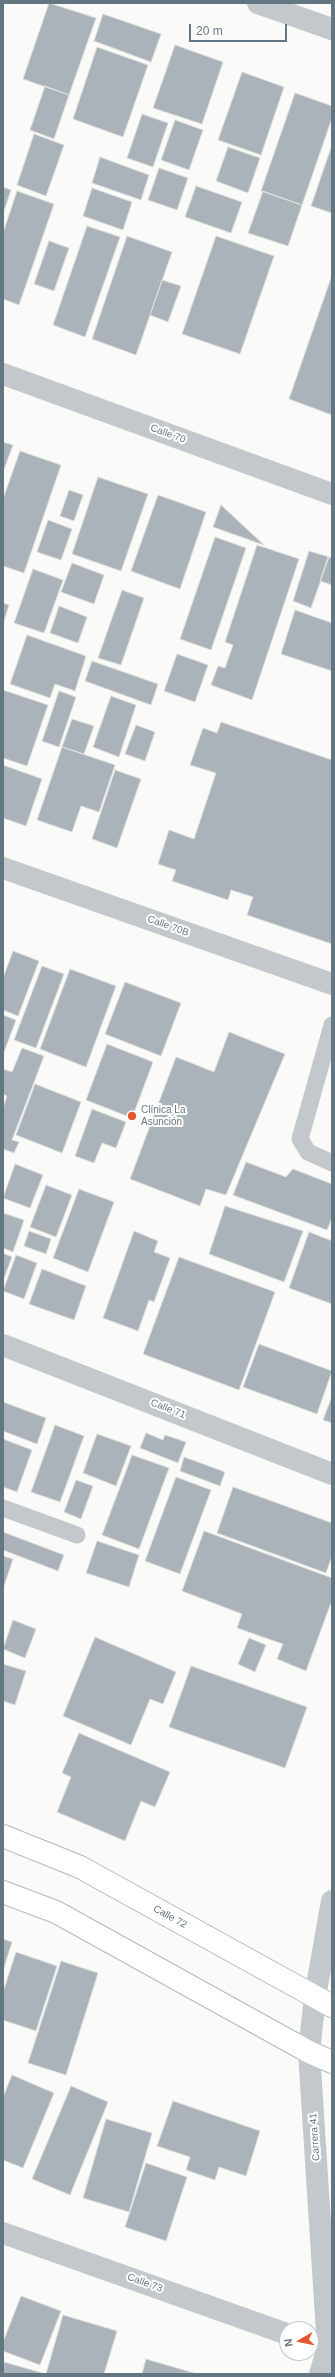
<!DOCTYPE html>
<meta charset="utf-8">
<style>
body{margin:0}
#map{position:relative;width:335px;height:2377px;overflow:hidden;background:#fafaf8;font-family:Arial,sans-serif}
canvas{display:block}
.frame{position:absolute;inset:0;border:4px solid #657683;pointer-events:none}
.north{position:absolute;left:279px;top:2321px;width:40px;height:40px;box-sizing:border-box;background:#fff;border:1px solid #c1c8cd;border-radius:50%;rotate:261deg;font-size:11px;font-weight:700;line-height:16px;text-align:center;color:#657683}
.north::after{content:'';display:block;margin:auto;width:14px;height:18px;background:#e4572e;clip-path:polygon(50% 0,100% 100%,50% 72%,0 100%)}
.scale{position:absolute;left:189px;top:24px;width:98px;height:18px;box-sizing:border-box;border:2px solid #657683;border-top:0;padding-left:5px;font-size:12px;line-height:14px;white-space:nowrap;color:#657683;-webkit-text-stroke:3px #fff;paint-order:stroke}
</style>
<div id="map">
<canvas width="335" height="2377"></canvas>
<div class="frame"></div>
<div class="north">N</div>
<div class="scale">20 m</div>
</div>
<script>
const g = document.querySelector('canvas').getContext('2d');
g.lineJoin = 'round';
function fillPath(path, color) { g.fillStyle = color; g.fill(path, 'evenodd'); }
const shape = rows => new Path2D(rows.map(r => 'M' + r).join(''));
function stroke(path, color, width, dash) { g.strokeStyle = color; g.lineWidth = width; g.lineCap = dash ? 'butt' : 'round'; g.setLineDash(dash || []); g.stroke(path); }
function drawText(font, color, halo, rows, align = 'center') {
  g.font = font + ' Arial,sans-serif'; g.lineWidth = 4; g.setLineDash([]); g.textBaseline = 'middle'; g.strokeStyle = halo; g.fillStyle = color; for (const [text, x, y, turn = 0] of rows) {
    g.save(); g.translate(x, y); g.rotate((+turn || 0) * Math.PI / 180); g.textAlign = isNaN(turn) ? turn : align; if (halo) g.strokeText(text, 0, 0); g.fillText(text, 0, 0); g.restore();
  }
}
const building = shape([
 [49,3,96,18,69,95,23,79,49,3],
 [103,14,161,34,151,62,94,41,103,14],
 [175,45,223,62,202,124,153,108,175,45],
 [97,47,148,65,123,137,73,119,97,47],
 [242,72,284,87,261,155,218,140,242,72],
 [45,86,69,95,54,139,30,130,45,86],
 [295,93,332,106,332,118,302,205,261,191,295,93],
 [142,114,168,123,153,167,127,158,142,114],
 [175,120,203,130,189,170,161,160,175,120],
 [34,134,64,145,46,196,17,185,34,134],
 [332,145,332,213,311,206,332,145],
 [228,147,260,158,248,193,216,181,228,147],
 [100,157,149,175,141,200,92,183,100,157],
 [159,168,188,178,177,210,148,200,159,168],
 [196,186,242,202,231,233,185,217,196,186],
 [3,187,11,190,3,214,3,187],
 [92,188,132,202,123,230,83,216,92,188],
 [17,191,54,204,19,305,3,299,3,233,17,191],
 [263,191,302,205,288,246,248,233,263,191],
 [87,226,120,237,85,337,53,325,87,226],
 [127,236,172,252,136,355,92,339,127,236],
 [216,236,274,256,240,354,182,334,216,236],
 [49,241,69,248,54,291,34,284,49,241],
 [332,275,332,415,289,399,332,275],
 [162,280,181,286,168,322,150,315,162,280],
 [3,442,13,445,3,472,3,442],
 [20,451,61,465,24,573,3,566,3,499,20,451],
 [98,477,148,494,121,571,72,554,98,477],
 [69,490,83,495,74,521,60,516,69,490],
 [158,495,206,512,180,589,131,571,158,495],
 [221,505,264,545,213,527,221,505],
 [48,520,72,529,61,560,37,552,48,520],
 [215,537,246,548,211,650,180,639,215,537],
 [257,545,299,559,252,700,211,685,218,666,225,668,233,645,225,642,257,545],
 [309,551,329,557,311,608,293,601,309,551],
 [328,557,332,558,332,585,320,581,328,557],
 [72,563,104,575,94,604,61,592,72,563],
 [33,569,63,580,44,633,14,623,33,569],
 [122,590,144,598,121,665,98,658,122,590],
 [3,603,9,605,3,624,3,603],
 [59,606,87,617,78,643,50,633,59,606],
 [295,610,332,623,332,671,281,654,295,610],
 [27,635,86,656,75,691,55,684,50,698,10,684,27,635],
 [177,654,208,665,195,702,164,691,177,654],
 [92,661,158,684,151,705,85,681,92,661],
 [3,690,48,705,27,766,3,758,3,690],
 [59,691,76,697,59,747,42,741,59,691],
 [111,696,136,705,119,757,93,747,111,696],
 [72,719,94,726,84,754,62,747,72,719],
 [221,722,332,760,332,944,247,915,253,897,231,890,228,900,172,881,176,870,158,864,169,830,194,839,216,773,190,765,203,728,217,733,221,722],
 [136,725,155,732,145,761,125,754,136,725],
 [62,747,115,765,99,812,81,806,72,832,37,820,62,747],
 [3,765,42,779,26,826,3,818,3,765],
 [115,770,141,779,117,848,92,839,115,770],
 [13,951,39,961,18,1016,3,1010,3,978,13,951],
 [42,966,64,974,36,1048,14,1040,42,966],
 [70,969,116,986,86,1067,40,1049,70,969],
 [125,982,181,1003,161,1056,105,1034,125,982],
 [3,1015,16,1020,3,1055,3,1015],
 [229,1032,285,1054,226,1195,206,1189,200,1206,130,1179,176,1057,214,1072,229,1032],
 [107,1044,153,1062,132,1118,86,1100,107,1044],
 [22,1048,44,1056,12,1140,19,1142,14,1153,3,1149,3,1108,7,1096,3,1094,3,1069,12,1072,22,1048],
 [35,1084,81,1102,62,1153,16,1135,35,1084],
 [92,1109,126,1122,116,1148,102,1143,94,1163,75,1156,92,1109],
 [246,1162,286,1177,293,1169,332,1184,332,1218,327,1230,233,1195,246,1162],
 [15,1164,43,1175,30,1208,3,1198,15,1164],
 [46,1185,72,1195,56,1237,30,1227,46,1185],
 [79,1189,114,1202,88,1272,53,1258,79,1189],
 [225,1206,303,1231,284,1282,209,1254,225,1206],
 [3,1213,24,1220,13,1252,3,1248,3,1213],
 [29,1231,51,1239,46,1254,24,1246,29,1231],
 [134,1231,158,1241,154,1252,170,1258,154,1302,149,1300,138,1331,103,1318,134,1231],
 [309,1232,332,1241,332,1304,289,1288,309,1232],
 [3,1253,12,1257,3,1281,3,1253],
 [16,1255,37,1263,24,1299,3,1291,16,1255],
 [179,1257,275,1292,239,1390,143,1354,179,1257],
 [42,1269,86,1286,74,1320,29,1304,42,1269],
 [259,1344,332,1371,317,1414,243,1387,259,1344],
 [332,1396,332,1423,323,1420,332,1396],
 [3,1402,46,1418,37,1444,3,1431,3,1402],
 [55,1425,84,1436,60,1502,31,1492,55,1425],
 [146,1433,163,1440,165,1435,186,1442,178,1463,140,1448,146,1433],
 [97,1434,131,1446,116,1486,83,1473,97,1434],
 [3,1439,32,1450,17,1492,3,1487,3,1439],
 [132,1455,169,1468,139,1549,102,1535,132,1455],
 [184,1457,225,1472,220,1486,180,1471,184,1457],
 [176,1477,211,1490,180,1574,145,1561,176,1477],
 [76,1480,93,1486,81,1519,64,1512,76,1480],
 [233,1487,332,1523,332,1556,326,1573,217,1533,233,1487],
 [204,1531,332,1578,332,1600,306,1671,277,1659,283,1644,237,1628,242,1614,182,1591,204,1531],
 [3,1532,64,1555,58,1571,3,1550,3,1532],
 [97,1541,139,1555,129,1587,86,1573,97,1541],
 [3,1556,13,1559,3,1589,3,1556],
 [13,1620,36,1629,25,1658,3,1649,13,1620],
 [95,1637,176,1672,163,1704,150,1699,131,1745,63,1716,95,1637],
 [249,1638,266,1645,255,1672,238,1664,249,1638],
 [3,1664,26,1671,15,1705,3,1701,3,1664],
 [191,1666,307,1707,285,1768,169,1727,191,1666],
 [79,1733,170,1772,155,1807,141,1801,125,1841,57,1812,71,1777,62,1773,79,1733],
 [3,1939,12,1942,3,1971,3,1939],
 [16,1952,57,1966,36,2031,3,2020,3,1992,16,1952],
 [61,1961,98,1973,66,2075,28,2063,61,1961],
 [12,2075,54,2093,23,2168,3,2160,3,2097,12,2075],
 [71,2086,108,2102,70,2195,32,2179,71,2086],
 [173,2101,260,2131,246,2176,219,2167,215,2180,186,2170,190,2157,157,2146,173,2101],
 [106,2119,152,2133,129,2212,83,2198,106,2119],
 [146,2163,187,2177,166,2241,125,2227,146,2163],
 [21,2296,61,2311,40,2365,3,2351,3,2342,21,2296],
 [63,2315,117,2331,104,2374,3,2374,4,2362,46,2374,63,2315],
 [146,2359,194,2373,142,2374,146,2359]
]);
const service = shape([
 [332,1025,300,1139,308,1152,332,1163],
 [3,1508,77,1535]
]);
const minor = shape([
 [258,3,332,29],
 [3,374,332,494],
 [3,868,332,984],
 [3,1345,332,1474],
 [309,2052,328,2348,320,2374],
 [3,2233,287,2334]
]);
const tertiary = shape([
 [309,2052,315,1997,332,1901]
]);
const secondary = shape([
 [3,1836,80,1867,332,2006],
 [3,1892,56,1912,309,2052,332,2062]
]);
const markers = [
 [132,1116,5,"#e4572e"]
];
const streetNames = [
 ["Calle 70",168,434,20],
 ["Calle 70B",168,926,20],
 ["Calle 71",168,1409,21],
 ["Calle 72",170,1917,29],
 ["Carrera 41",315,2137,-94],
 ["Calle 73",145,2283,20]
];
const poiNames = [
 ["Clínica La",141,1110],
 ["Asunción",141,1122]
];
fillPath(building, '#aab3b9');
stroke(building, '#dcdcda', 1);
stroke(secondary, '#b3babf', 24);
stroke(service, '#c3c8cc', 17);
stroke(minor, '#c3c8cc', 22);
stroke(tertiary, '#c3c8cc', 22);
stroke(secondary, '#fff', 22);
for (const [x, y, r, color] of markers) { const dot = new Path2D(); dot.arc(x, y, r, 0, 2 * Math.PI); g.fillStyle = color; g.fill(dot); stroke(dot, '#fff', 1.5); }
drawText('10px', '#657683', '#fff', streetNames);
drawText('10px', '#657683', '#fff', poiNames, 'left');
</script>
